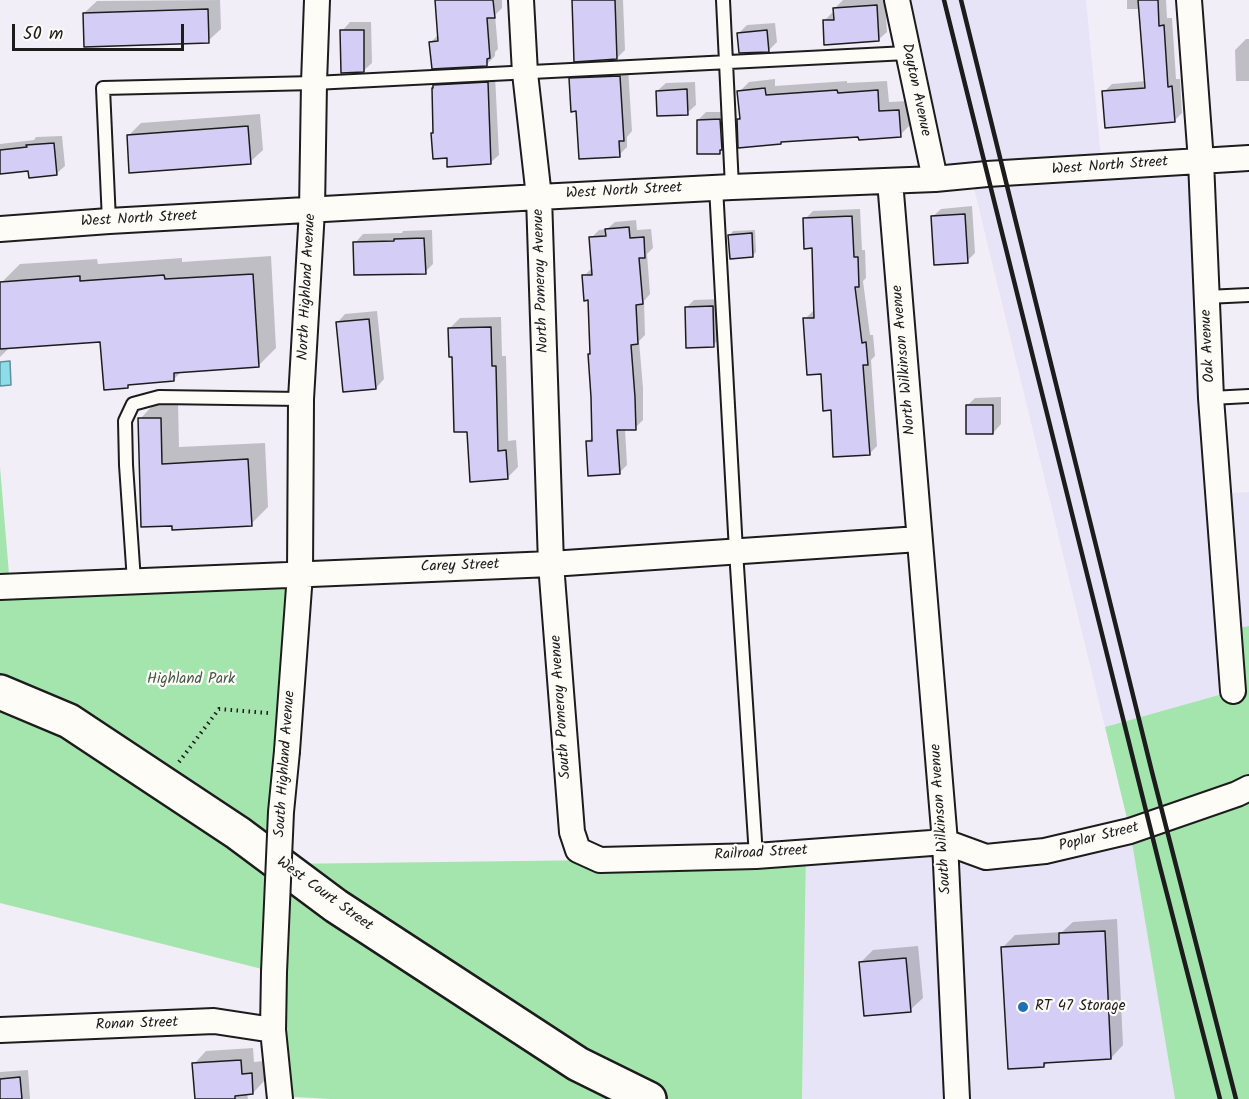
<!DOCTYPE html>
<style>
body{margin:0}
#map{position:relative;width:1249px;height:1099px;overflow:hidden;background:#f1eef7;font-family:Kalam,sans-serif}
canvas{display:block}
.scale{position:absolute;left:12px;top:24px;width:172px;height:27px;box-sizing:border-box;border:3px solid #1c1c1c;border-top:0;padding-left:8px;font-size:18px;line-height:21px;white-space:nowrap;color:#1c1c1c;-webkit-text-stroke:4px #fdfcf7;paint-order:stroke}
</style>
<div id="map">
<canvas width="1249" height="1099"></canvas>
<div class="scale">50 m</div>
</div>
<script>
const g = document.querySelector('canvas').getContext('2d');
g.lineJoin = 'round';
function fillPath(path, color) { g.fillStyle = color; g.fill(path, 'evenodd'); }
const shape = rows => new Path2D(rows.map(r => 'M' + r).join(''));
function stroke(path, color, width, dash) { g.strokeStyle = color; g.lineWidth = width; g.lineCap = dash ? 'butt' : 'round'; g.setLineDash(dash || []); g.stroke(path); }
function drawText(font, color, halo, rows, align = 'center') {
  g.font = font + ' Kalam,sans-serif'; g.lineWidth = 4.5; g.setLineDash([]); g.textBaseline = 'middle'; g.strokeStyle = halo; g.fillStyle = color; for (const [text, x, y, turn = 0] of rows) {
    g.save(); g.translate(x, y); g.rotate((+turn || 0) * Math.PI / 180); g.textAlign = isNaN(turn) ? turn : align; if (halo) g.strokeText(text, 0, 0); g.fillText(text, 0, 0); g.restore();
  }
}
const built = shape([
 [897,0,1086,0,1102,167,1201,161,1219,494,1249,492,1249,626,1229,631,1233,691,1105,727,971,176,935,179],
 [1130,831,1175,1099,802,1099,806,852,945,842,986,857]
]);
const green = shape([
 [0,467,10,586,300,574,282,864,600,860,806,852,802,1099,330,1099,279,1096,274,972,0,903],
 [1249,626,1249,1099,1175,1099,1130,831,1105,727,1233,691,1229,630]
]);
const water = shape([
 [10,361,11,385,0,386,0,362,10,361]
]);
const shadow = shape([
 [220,0,221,29,208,41,84,13,97,1],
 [437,0,502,0,502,8,495,15,498,49,495,52,495,56,486,65,431,42,439,34],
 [573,0,623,0,625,50,617,58],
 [843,0,885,0,887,32,878,40,824,21,832,13,835,13,834,9],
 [1127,0,1166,0,1167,18,1172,18,1176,79,1180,79,1182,113,1174,121,1104,92,1112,84,1146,81,1140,9,1127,9],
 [350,22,371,22,372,63,363,71,342,31],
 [775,23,777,42,769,50,739,33,747,25],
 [1246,39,1249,39,1249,81,1236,81,1235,50],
 [628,68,632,131,627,137,627,147,619,155,577,110,571,79,579,71],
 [495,75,499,155,490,163,448,157,434,132,435,86,443,78],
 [775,79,775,86,847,81,847,83,887,81,889,102,908,101,910,125,900,135,860,135,783,140,781,143,739,119,741,117,739,92,749,82],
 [695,82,696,105,687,113,657,91,666,83],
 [706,112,728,112,727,144,719,152,698,120],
 [260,114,263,150,250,162,128,136,141,123],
 [62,136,65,166,56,174,30,169,0,173,0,144,34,140,36,137],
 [972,206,975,253,967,261,932,217,941,209],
 [860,209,862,250,865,250,866,278,863,281,870,335,873,335,875,356,871,360,877,446,869,454,833,409,805,319,813,311,815,311,813,247,805,219,813,211],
 [636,220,637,230,651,229,653,248,647,254,650,294,644,301,645,335,639,341,643,388,643,420,635,428,625,429,627,465,619,473,587,442,594,436,589,355,591,353,589,299,584,276,592,268,591,238,599,230,607,229,615,222],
 [432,230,433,264,425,272,355,243,363,234,402,233,403,231],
 [755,230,756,252,753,255,730,235,733,231],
 [271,256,276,348,258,366,182,371,174,379,130,383,127,387,101,340,8,347,8,349,0,357,2,282,20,264,97,259,98,264,182,258,182,262],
 [721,299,722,337,713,345,686,308,694,300],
 [377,311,384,379,376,388,337,323,345,314],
 [501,317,502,356,506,356,508,441,516,440,518,467,507,478,469,430,449,329,460,318],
 [1001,397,1001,424,993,433,967,406,975,398],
 [157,401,178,401,179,447,265,443,268,507,251,524,174,528,140,419],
 [1117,919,1123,1045,1111,1058,1049,1061,1044,1066,1003,947,1015,935,1062,932,1073,922],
 [918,946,923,998,910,1010,861,962,873,950],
 [253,1048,254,1062,264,1061,265,1080,253,1093,247,1093,248,1099,196,1099,194,1064,206,1051],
 [28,1070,30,1099,0,1099,0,1072]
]);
const building = shape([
 [435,0,493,0,495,18,487,18,490,58,487,59,487,66,432,69,429,42,438,41,435,0],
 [572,0,615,0,617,59,574,62,572,0],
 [1138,0,1158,0,1159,26,1164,25,1168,87,1172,86,1175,122,1105,128,1102,91,1145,88,1138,0],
 [877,5,879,41,824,45,823,20,834,20,833,8,877,5],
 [208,9,209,43,84,47,83,13,208,9],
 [340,30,364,30,364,72,341,73,340,30],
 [767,30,769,52,739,53,737,33,767,30],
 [620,76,624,141,619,141,620,157,579,159,576,111,571,112,569,78,620,76],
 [488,82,491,164,447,167,447,158,433,159,431,133,433,133,432,88,433,88,433,85,488,82],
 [765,88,766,95,837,90,838,93,878,90,879,111,899,110,901,137,859,140,858,137,781,142,781,144,738,148,737,119,740,119,737,91,765,88],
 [687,89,688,115,657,116,656,91,687,89],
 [720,119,722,150,720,150,720,154,697,154,697,120,720,119],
 [248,126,251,164,129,173,127,135,248,126],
 [54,143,57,175,29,178,28,171,0,174,0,150,27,147,26,145,54,143],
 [965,214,968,263,934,265,931,216,965,214],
 [852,216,854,257,858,257,859,287,855,287,862,343,866,342,868,365,863,365,870,455,833,457,831,410,823,411,821,374,807,375,803,318,814,318,812,248,804,249,803,218,852,216],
 [629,227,630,238,644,237,645,258,639,258,643,304,636,305,638,344,631,345,635,397,636,430,617,430,620,474,588,476,586,441,592,441,591,397,588,354,590,354,588,300,584,301,582,275,592,275,589,237,606,236,605,229,629,227],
 [752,233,753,257,730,259,728,235,752,233],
 [424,238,426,274,354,275,353,242,394,241,394,239,424,238],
 [253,274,259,367,174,373,174,381,128,385,128,388,104,390,100,342,0,349,0,282,80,276,80,281,164,275,165,279,253,274],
 [713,306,714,347,686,348,685,307,713,306],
 [369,319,376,389,343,392,336,322,369,319],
 [491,327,492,366,496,366,498,451,506,450,508,479,470,482,467,432,454,432,452,357,449,357,448,328,491,327],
 [966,405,993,405,993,434,966,434,966,405],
 [138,418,161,418,162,464,248,459,252,526,172,530,172,526,141,527,138,418],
 [1105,931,1111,1059,1044,1063,1044,1067,1008,1069,1001,947,1059,944,1059,933,1105,931],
 [906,958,911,1012,864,1016,859,962,906,958],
 [241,1060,242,1074,252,1073,253,1094,235,1096,235,1099,195,1099,192,1063,241,1060],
 [20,1077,22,1099,0,1099,0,1079,20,1077]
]);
const path = shape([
 [179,762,219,709,268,713]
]);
const service = shape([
 [723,0,732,187],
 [716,187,736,551,756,856],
 [109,221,103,88,314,83,907,53],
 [1206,297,1249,295],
 [1211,398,1249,396],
 [134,581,126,465,125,421,133,404,159,397,301,399]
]);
const minor = shape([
 [521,0,525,73,539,197,551,564,572,832,578,850,600,860,756,856,945,842,986,857,1045,851,1130,831,1237,794,1249,788],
 [897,0,935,179],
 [1189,0,1201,161,1211,398,1233,691],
 [890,181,945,842,957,1099],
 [0,229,109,221,539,197,732,187,935,179,987,174,1249,158],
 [0,587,551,564,919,539],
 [287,751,300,574,301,399,312,210,314,83,317,0],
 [274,972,273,1030,280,1099],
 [0,1030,214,1021,273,1030]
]);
const secondary = shape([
 [0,692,69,721,238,833,336,906,578,1064,649,1099]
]);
const rail = shape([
 [944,0,1160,867,1220,1099],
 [961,0,1152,772,1236,1099]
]);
const minorBridge = shape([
 [274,972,281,812,287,751]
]);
const markers = [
 [1023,1007,6,"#1f6fb2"]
];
const streetNames = [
 ["Dayton Avenue",915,90,78],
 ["West North Street",1110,167,-4],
 ["West North Street",624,192,-3],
 ["West North Street",139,220,-3],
 ["North Pomeroy Avenue",542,281,-92],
 ["North Highland Avenue",308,287,-87],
 ["Oak Avenue",1209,346,-93],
 ["North Wilkinson Avenue",905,360,-95],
 ["Carey Street",460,567,-2],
 ["South Pomeroy Avenue",562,707,-94],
 ["South Highland Avenue",286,764,-86],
 ["South Wilkinson Avenue",942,819,-94],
 ["Poplar Street",1099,838,-14],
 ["Railroad Street",761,854,-3],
 ["West Court Street",324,895,36],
 ["Ronan Street",137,1025,-2]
];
const parkNames = [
 ["Highland Park",191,680]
];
const poiNames = [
 ["RT 47 Storage",1035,1007]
];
fillPath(built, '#e8e4f7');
fillPath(green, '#a4e4ad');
fillPath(water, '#8ddcea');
stroke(water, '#608f98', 1.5);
fillPath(shadow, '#0003');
fillPath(building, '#d4cef7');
stroke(building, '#1c1c1c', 1.5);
stroke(service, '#1c1c1c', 16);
stroke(minor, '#1c1c1c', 28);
stroke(secondary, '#1c1c1c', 38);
stroke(path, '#1c1c1c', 4, [1.5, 4.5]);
stroke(service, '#fdfcf7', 12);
stroke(minor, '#fdfcf7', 24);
stroke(secondary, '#fdfcf7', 33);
stroke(rail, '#1c1c1c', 4.5);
stroke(minorBridge, '#1c1c1c', 28, []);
stroke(minorBridge, '#fdfcf7', 24);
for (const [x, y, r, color] of markers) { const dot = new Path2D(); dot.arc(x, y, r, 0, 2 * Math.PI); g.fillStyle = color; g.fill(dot); stroke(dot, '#fdfcf7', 2); }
drawText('15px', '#1c1c1c', '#fdfcf7', streetNames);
drawText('15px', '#455848', '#fdfcf7', parkNames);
drawText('15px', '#1c1c1c', '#fdfcf7', poiNames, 'left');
</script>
